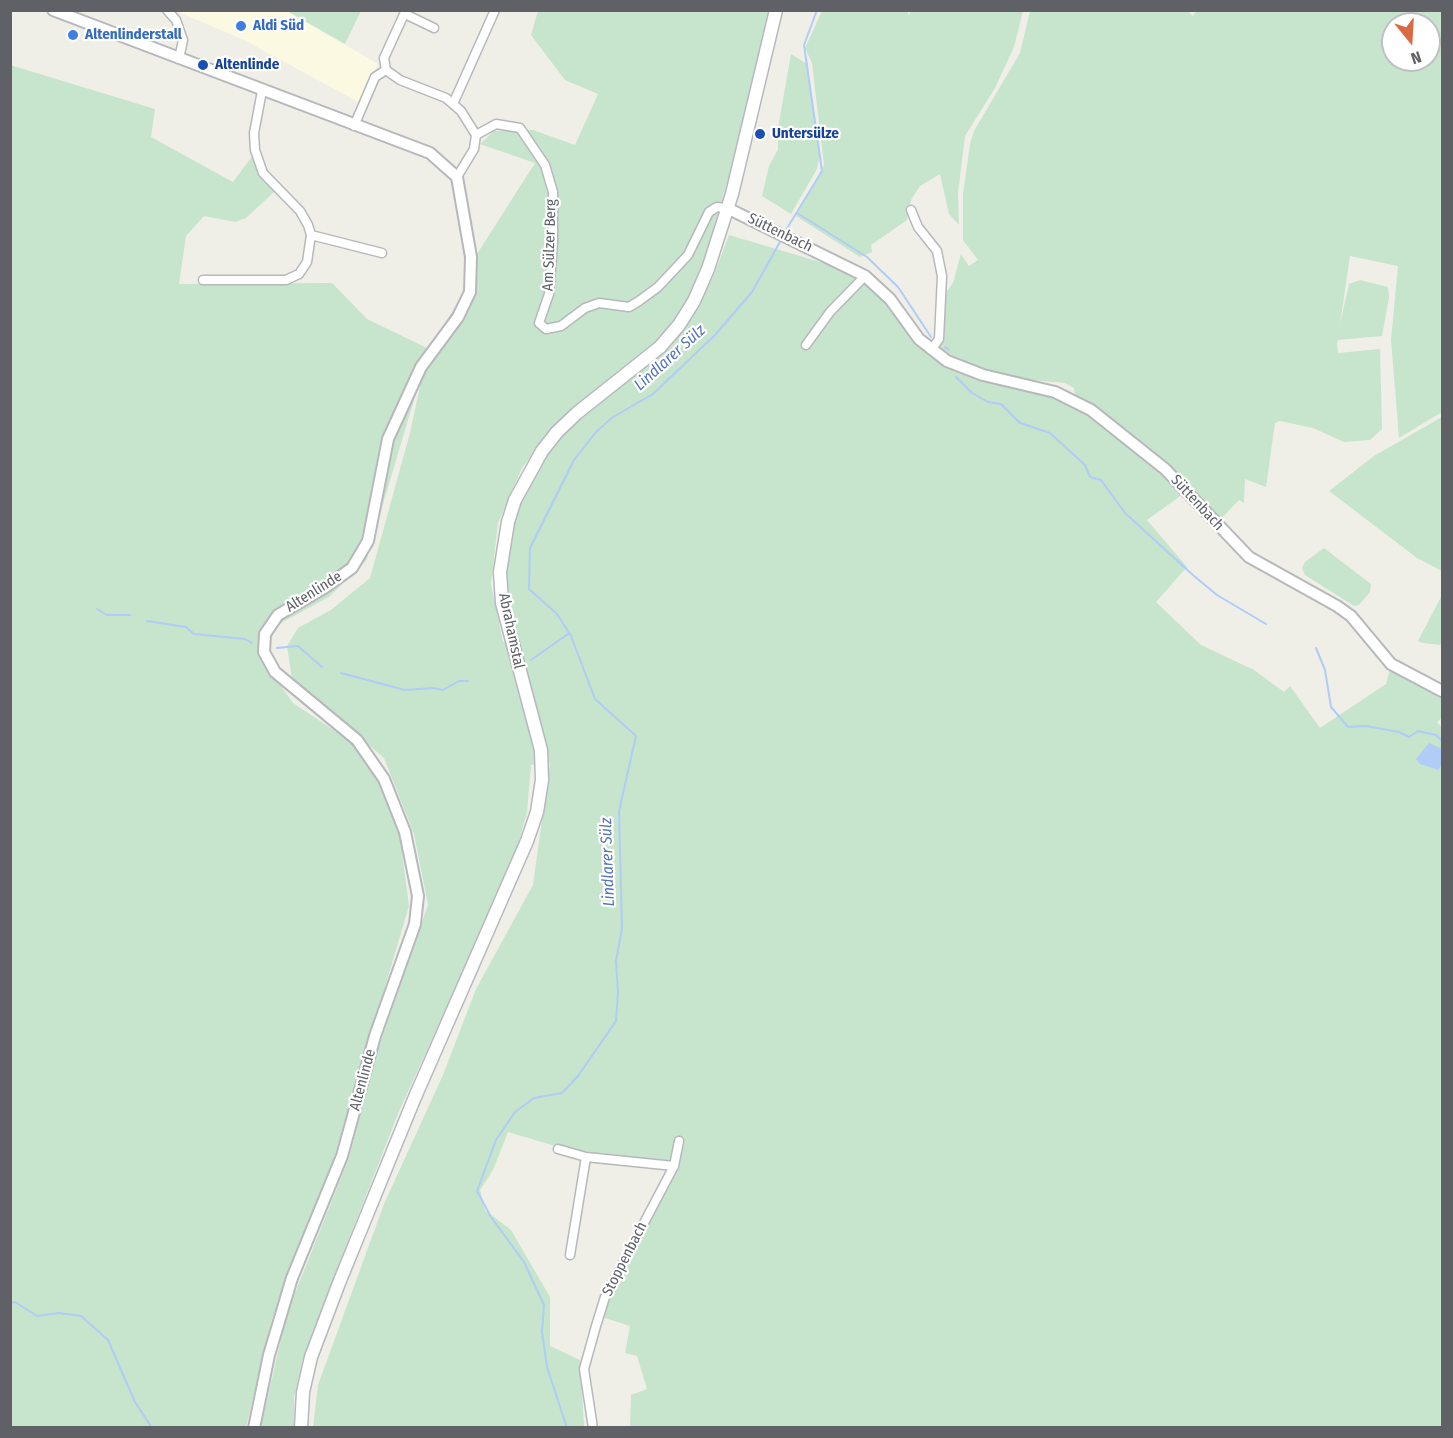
<!DOCTYPE html>
<meta charset="utf-8">
<style>
body{margin:0}
#map{position:relative;width:1453px;height:1438px;overflow:hidden;background:#efefe8;font-family:"Fira Sans Condensed",sans-serif}
canvas{display:block}
.frame{position:absolute;inset:0;border:12px solid #5f6166;pointer-events:none}
.north{position:absolute;left:1381px;top:12px;width:60px;height:60px;box-sizing:border-box;background:#fff;border:2px solid #bfc0c2;border-radius:50%;rotate:162deg;font-size:16px;font-weight:700;line-height:24px;text-align:center;color:#5f6166}
.north::after{content:'';display:block;margin:auto;width:21px;height:27px;background:#d96a44;clip-path:polygon(50% 0,100% 100%,50% 72%,0 100%)}
</style>
<div id="map">
<canvas width="1453" height="1438"></canvas>
<div class="frame"></div>
<div class="north">N</div>
</div>
<script>
const g = document.querySelector('canvas').getContext('2d');
g.lineJoin = 'round';
function fillPath(path, color) { g.fillStyle = color; g.fill(path, 'evenodd'); }
const shape = rows => new Path2D(rows.map(r => 'M' + r).join(''));
function stroke(path, color, width, dash) { g.strokeStyle = color; g.lineWidth = width; g.lineCap = dash ? 'butt' : 'round'; g.setLineDash(dash || []); g.stroke(path); }
function drawText(font, color, halo, rows, align = 'center') {
  g.font = font + ' "Fira Sans Condensed",sans-serif'; g.lineWidth = 4.5; g.setLineDash([]); g.textBaseline = 'middle'; g.strokeStyle = halo; g.fillStyle = color; for (const [text, x, y, turn = 0] of rows) {
    g.save(); g.translate(x, y); g.rotate((+turn || 0) * Math.PI / 180); g.textAlign = isNaN(turn) ? turn : align; if (halo) g.strokeText(text, 0, 0); g.fillText(text, 0, 0); g.restore();
  }
}
const commercial = shape([
 [176,11,287,11,378,64,360,103,244,40]
]);
const green = shape([
 [1186,10,1193,16,1197,10,1442,11,1442,412,1399,438,1391,340,1398,266,1350,256,1340,324,1349,284,1360,280,1388,287,1389,298,1382,336,1338,340,1337,343,1338,353,1380,349,1382,429,1370,440,1344,442,1313,428,1280,421,1275,423,1266,487,1245,479,1244,503,1239,500,1221,519,1169,467,1137,439,1075,395,1074,388,1065,383,1022,379,988,371,954,357,939,347,944,295,953,283,961,254,969,266,978,260,963,240,963,194,970,144,974,131,1020,53,1030,11],
 [1393,24,1429,24,1429,60,1393,60],
 [287,11,361,11,345,44],
 [538,11,770,11,728,180,700,272,680,315,649,350,556,423,522,468,498,523,491,584,503,642,515,641,505,582,508,549,519,508,539,466,563,434,672,345,696,311,714,275,729,235,837,267,882,296,928,349,1091,411,1186,492,1147,520,1187,567,1156,602,1201,645,1254,670,1284,692,1290,686,1320,728,1386,684,1391,665,1442,692,1442,718,1437,722,1442,728,1442,1427,630,1427,631,1395,647,1389,637,1356,625,1353,630,1326,599,1316,674,1167,599,1159,508,1132,493,1170,480,1190,485,1210,511,1230,550,1297,550,1346,580,1360,584,1427,313,1427,318,1385,384,1204,443,1075,476,989,533,885,550,763,531,765,527,812,513,863,400,1109,339,1264,302,1362,294,1397,294,1427,261,1427,287,1313,349,1158,375,1058,428,905,414,834,384,758,339,719,293,686,287,646,298,628,331,610,370,578,410,433,425,363,366,561,329,597,279,624,260,656,293,703,353,743,381,784,400,837,409,906,333,1161,272,1319,246,1427,11,1427,10,65,155,109,151,137,233,182,253,155,259,175,275,191,246,218,235,222,204,216,186,236,179,284,332,283,367,319,429,349,469,284,477,279,477,254,535,163,480,144,494,131,533,130,575,145,598,94,565,80,531,35],
 [822,11,908,11,909,17,910,11,1023,11,1014,47,995,88,965,136,958,193,959,225,949,214,940,174,920,186,911,200,907,220,871,245,872,252,860,257,796,216,824,165,812,63,805,48],
 [791,54,807,64,820,155,817,169,791,214,762,196,769,166,778,149,778,128],
 [1442,417,1442,571,1417,558,1329,491,1374,456],
 [1324,548,1371,584,1370,592,1359,605,1354,606,1305,575,1302,568,1305,562],
 [1442,595,1441,643,1440,645,1423,643,1418,641]
]);
const water = shape([
 [1429,743,1442,749,1442,764,1438,770,1420,764,1416,759]
]);
const stream = shape([
 [797,213,867,257,898,287,931,337],
 [786,230,822,171,804,45,817,10],
 [945,347,949,350],
 [956,377,972,393,988,402,1001,404,1020,423,1050,433,1085,465,1090,477,1101,480,1125,513,1194,576,1217,595,1266,624],
 [97,609,107,615,130,615],
 [147,621,186,627,194,634,245,639,252,643],
 [277,648,298,646,322,667],
 [1316,648,1325,670,1331,707,1348,727,1366,726,1399,732,1409,737,1418,731,1436,735,1442,741],
 [531,660,568,634],
 [341,673,405,690,433,688,443,690,459,681,468,681],
 [10,1303,15,1302,37,1316,59,1313,81,1316,108,1340,135,1402,152,1428],
 [567,1428,547,1367,542,1332,544,1305,524,1262,491,1217,477,1191,496,1140,515,1112,534,1098,562,1093,578,1076,616,1021,618,992,616,961,622,929,619,811,636,736,595,699,571,636,557,614,529,589,530,548,574,460,596,432,613,417,653,394,715,335,752,292,780,242]
]);
const minor = shape([
 [167,10,176,20,183,40,179,59],
 [406,10,384,58,386,70,400,80,446,98,461,111,476,135],
 [405,14,434,28],
 [453,104,495,10],
 [354,126,375,77,386,70],
 [457,177,474,149,476,135,496,124,520,128,545,165,553,192,553,242,549,294,539,323,546,329,561,326,585,308,599,303,629,307,639,301,658,287,688,255,709,212,717,207,727,208],
 [911,210,918,227,937,251,942,276,939,339,931,350],
 [311,235,382,253],
 [203,280,286,280,299,274,307,262,311,235,308,225,300,211,263,173,255,150,254,133,262,91],
 [806,345,830,312,865,276],
 [558,1149,586,1157,674,1166],
 [570,1255,586,1157],
 [593,1428,584,1369,596,1326,605,1297,674,1166,679,1141]
]);
const tertiary = shape([
 [53,10,430,153,457,177,471,257,470,292,458,317,421,367,388,439,368,541,352,568,324,588,278,615,265,634,264,652,275,672,357,740,384,779,405,832,418,896,415,924,375,1036,342,1156,292,1278,269,1355,254,1428],
 [727,208,865,276,890,299,919,339,947,361,983,375,1055,392,1091,410,1165,469,1249,557,1337,606,1351,616,1391,664,1442,691]
]);
const secondary = shape([
 [301,1428,303,1392,311,1357,339,1283,415,1097,527,841,537,812,542,780,541,750,502,603,500,572,508,522,515,500,542,451,557,432,577,413,660,347,679,325,694,301,708,269,732,194,776,10]
]);
const markers = [
 [241,26,6,"#3f7fe0"],
 [73,35,6,"#3f7fe0"],
 [203,65,6,"#1a4fb4"],
 [760,134,6,"#1a4fb4"]
];
const shopNames = [
 ["Aldi Süd",253,26],
 ["Altenlinderstall",85,35]
];
const transitNames = [
 ["Altenlinde",215,65],
 ["Untersülze",772,134]
];
const streetNames = [
 ["Süttenbach",780,233,26],
 ["Am Sülzer Berg",550,245,-88],
 ["Süttenbach",1197,503,47],
 ["Altenlinde",314,592,-32],
 ["Abrahamstal",511,631,78],
 ["Altenlinde",363,1080,-75],
 ["Stoppenbach",625,1259,-63]
];
const waterNames = [
 ["Lindlarer Sülz",670,358,-42],
 ["Lindlarer Sülz",608,862,-92]
];
fillPath(commercial, '#fbf9e1');
fillPath(green, '#c7e4cc');
fillPath(water, '#b0ccf7');
stroke(stream, '#b0ccf7', 2);
stroke(minor, '#b7b8bc', 11);
stroke(tertiary, '#b7b8bc', 14);
stroke(secondary, '#b6b8bd', 15);
stroke(minor, '#fff', 8);
stroke(tertiary, '#fff', 10);
stroke(secondary, '#fff', 12);
for (const [x, y, r, color] of markers) { const dot = new Path2D(); dot.arc(x, y, r, 0, 2 * Math.PI); g.fillStyle = color; g.fill(dot); stroke(dot, '#fff', 2); }
drawText('bold 15px', '#366cbe', '#fff', shopNames, 'left');
drawText('bold 15px', '#164399', '#fff', transitNames, 'left');
drawText('15px', '#5f6166', '#fff', streetNames);
drawText('italic 16px', '#5474b9', '#fff', waterNames);
</script>
